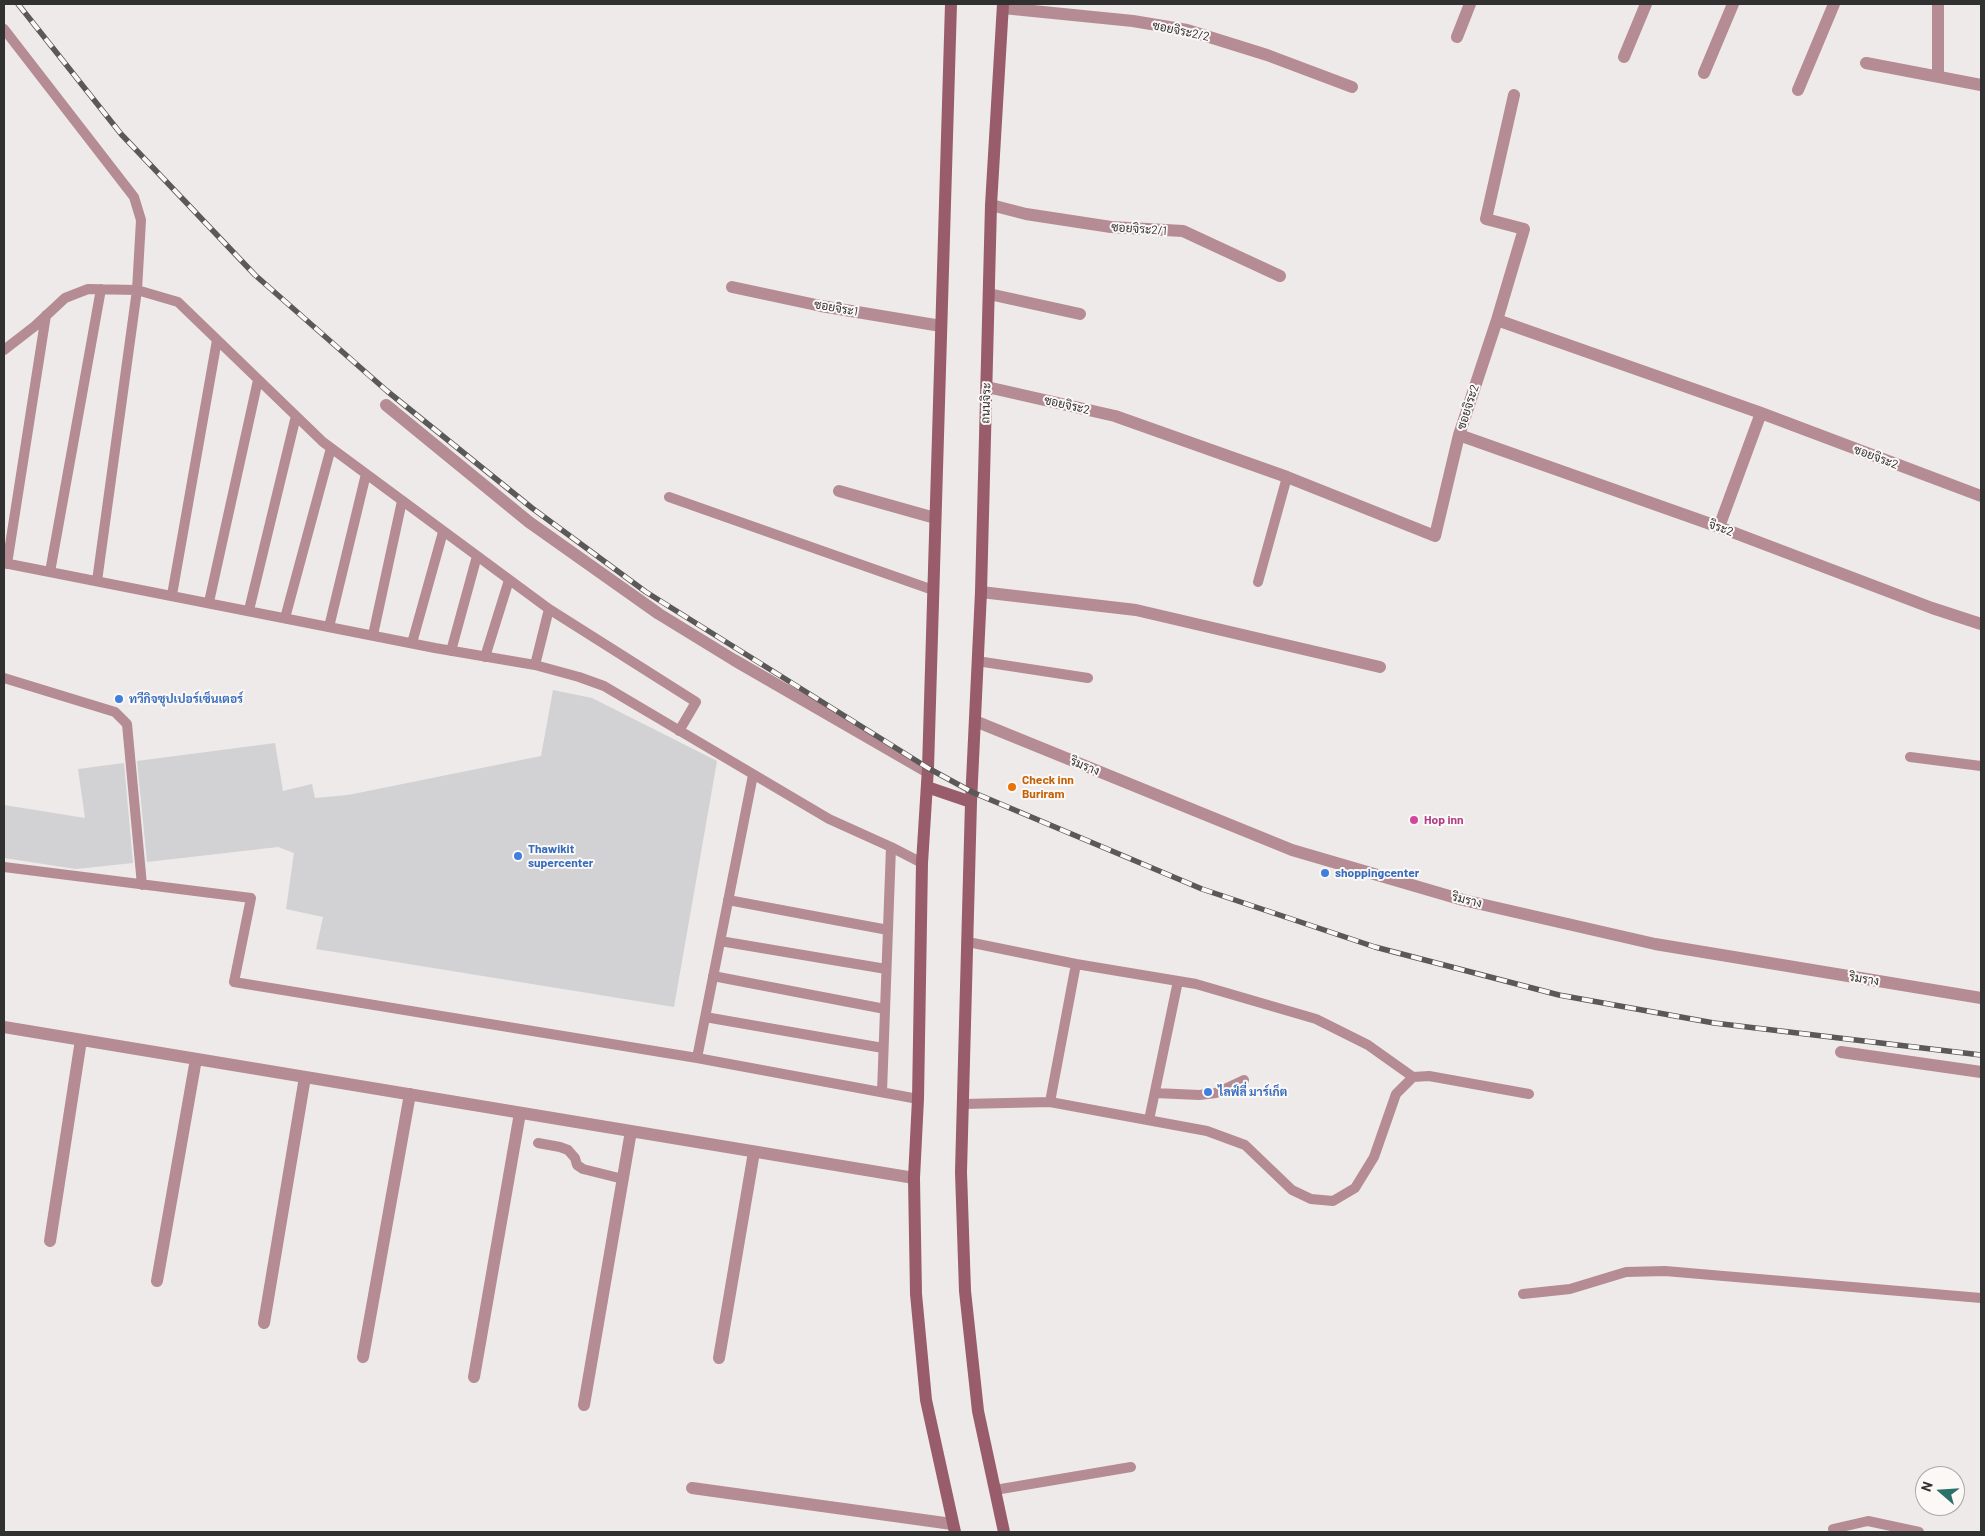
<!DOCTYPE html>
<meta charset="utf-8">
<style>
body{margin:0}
#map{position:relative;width:1985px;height:1536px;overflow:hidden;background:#eeeae9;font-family:Barlow,sans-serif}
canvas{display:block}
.frame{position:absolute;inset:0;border:5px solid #323131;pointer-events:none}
.north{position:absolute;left:1915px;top:1466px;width:50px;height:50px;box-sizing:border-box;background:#fbf8f6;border:1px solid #aba8a7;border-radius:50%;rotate:289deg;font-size:14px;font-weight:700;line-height:20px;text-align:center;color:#323131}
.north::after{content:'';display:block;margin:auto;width:18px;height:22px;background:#2b7167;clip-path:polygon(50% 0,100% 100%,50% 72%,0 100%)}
</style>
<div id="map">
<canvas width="1985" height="1536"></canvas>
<div class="frame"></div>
<div class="north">N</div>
</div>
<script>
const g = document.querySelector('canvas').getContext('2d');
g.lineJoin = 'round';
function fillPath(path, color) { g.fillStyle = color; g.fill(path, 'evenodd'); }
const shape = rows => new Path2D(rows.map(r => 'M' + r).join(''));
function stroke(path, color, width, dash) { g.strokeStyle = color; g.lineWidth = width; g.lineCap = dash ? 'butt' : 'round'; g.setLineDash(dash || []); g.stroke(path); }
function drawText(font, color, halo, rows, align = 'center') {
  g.font = font + ' Barlow,Sarabun,sans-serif'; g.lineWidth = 4; g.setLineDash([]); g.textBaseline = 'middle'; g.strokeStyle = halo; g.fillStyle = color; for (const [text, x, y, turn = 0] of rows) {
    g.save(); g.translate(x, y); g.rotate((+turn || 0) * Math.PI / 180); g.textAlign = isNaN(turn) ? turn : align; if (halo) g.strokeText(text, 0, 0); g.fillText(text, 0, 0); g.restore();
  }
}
const building = shape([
 [553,690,592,698,717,761,674,1007,316,949,323,917,286,909,294,853,278,847,147,862,137,761,275,743,283,791,312,784,315,798,348,795,541,756],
 [124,763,133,863,76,869,4,858,4,805,85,818,78,769]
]);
const service = shape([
 [4,29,134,197,141,220,137,290,97,581],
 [4,350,35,326,65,298,88,289,137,290,178,302,323,442,549,609,696,702,679,731],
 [669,497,933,590],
 [4,563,435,648,535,665,579,677,604,686,829,819,891,847,922,863],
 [7,564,46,315],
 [50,572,101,289],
 [1258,582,1287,477],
 [172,595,217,340],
 [209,602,258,380],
 [249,610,296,416],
 [285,618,331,448],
 [329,627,366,474],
 [373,635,402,501],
 [412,643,443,532],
 [451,651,477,556],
 [485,657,509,580],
 [977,661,1088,678],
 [535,665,549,609],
 [4,678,115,712,127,724,142,885],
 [1910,757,1981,766],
 [4,867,251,898,234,982,697,1058,918,1099],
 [728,900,888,930],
 [720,941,886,969],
 [968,942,1076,964,1196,984,1316,1019,1368,1045,1413,1077],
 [713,976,885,1009],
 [705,1017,883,1048],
 [697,1058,753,775],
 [882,1092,891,847],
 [1155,1093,1199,1095,1216,1093,1244,1080],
 [1050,1102,1076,964],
 [963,1104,1050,1102,1207,1131,1245,1145,1292,1190,1311,1199,1333,1201,1355,1188,1374,1157,1396,1094,1413,1077,1429,1076,1529,1094],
 [1149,1120,1178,981],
 [538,1143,560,1147,568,1150,575,1158,577,1165,583,1169,623,1179],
 [1523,1294,1570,1289,1626,1272,1665,1271,1981,1298],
 [995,1490,1131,1467],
 [1833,1529,1868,1521,1919,1532]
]);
const minor = shape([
 [1938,4,1938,77],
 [1003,8,1133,21,1187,30,1267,55,1352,87],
 [1457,37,1470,4],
 [1624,57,1646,4],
 [1866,63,1981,85],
 [1704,73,1733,4],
 [1798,90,1834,4],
 [991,205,1026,214,1111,227,1183,231,1280,276],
 [732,287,821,306,941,326],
 [989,294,1080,314],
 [1497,320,1524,229,1486,219,1514,95],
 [987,387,1115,416,1287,477,1435,536,1459,435,1497,320,1761,413,1981,496],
 [386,405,529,522,659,614,734,660,928,772],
 [1459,435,1719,527,1932,608,1981,624],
 [839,491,935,518],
 [1719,527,1761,413],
 [981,592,1136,610,1380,667],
 [975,721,1292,850,1463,900,1655,944,1981,998],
 [4,1027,914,1178],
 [1841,1052,1981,1072],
 [50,1241,81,1040],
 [157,1281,196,1059],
 [264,1323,305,1077],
 [363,1357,410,1094],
 [719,1358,754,1152],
 [474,1377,520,1113],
 [584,1405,631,1131],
 [692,1488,952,1524]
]);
const secondary = shape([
 [951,4,928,768,922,863,918,1099,914,1178,916,1294,926,1400,955,1532],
 [1003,4,991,205,981,592,971,802,961,1172,965,1291,978,1411,1004,1532],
 [927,787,971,802]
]);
const rail = shape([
 [18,4,121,134,255,275,387,391,532,508,646,592,928,768,972,792,1202,889,1375,947,1559,995,1714,1023,1981,1055]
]);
const markers = [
 [119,699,5,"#3f7fe0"],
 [1012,787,5,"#e8710a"],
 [1414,820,5,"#d1479c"],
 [518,856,5,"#3f7fe0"],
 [1325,873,5,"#3f7fe0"],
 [1208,1092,5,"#3f7fe0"]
];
const streetNames = [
 ["ซอยจิระ2/2",1181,31,12],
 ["ซอยจิระ2/1",1139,229,4],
 ["ซอยจิระ1",836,308,10],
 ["ถนนจิระ",986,403,-88],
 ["ซอยจิระ2",1067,405,13],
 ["ซอยจิระ2",1468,407,-72],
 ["ซอยจิระ2",1876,457,21],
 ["จิระ2",1721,528,20],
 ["ริมราง",1085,766,22],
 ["ริมราง",1467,900,14],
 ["ริมราง",1864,979,9]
];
const shopNames = [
 ["ทวีกิจซุปเปอร์เซ็นเตอร์",129,699],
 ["Thawikit",528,849],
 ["supercenter",528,863],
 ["shoppingcenter",1335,873],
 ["ไลฟ์ลี่ มาร์เก็ต",1218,1092]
];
const foodNames = [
 ["Check inn",1022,780],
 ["Buriram",1022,794]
];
const hotelNames = [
 ["Hop inn",1424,820]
];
fillPath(building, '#d2d1d4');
stroke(service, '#b58b94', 10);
stroke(minor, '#b58b94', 12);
stroke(secondary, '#985c6a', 12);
stroke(rail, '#5a5858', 5.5);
stroke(rail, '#fbf8f6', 4, [11]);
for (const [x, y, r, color] of markers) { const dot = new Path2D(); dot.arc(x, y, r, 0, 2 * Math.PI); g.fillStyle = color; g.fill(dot); stroke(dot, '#fbf8f6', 2); }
drawText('12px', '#323131', '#fbf8f6', streetNames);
drawText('bold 12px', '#366cbe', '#fbf8f6', shopNames, 'left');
drawText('bold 12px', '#c56008', '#fbf8f6', foodNames, 'left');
drawText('bold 12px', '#b23c85', '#fbf8f6', hotelNames, 'left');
</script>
